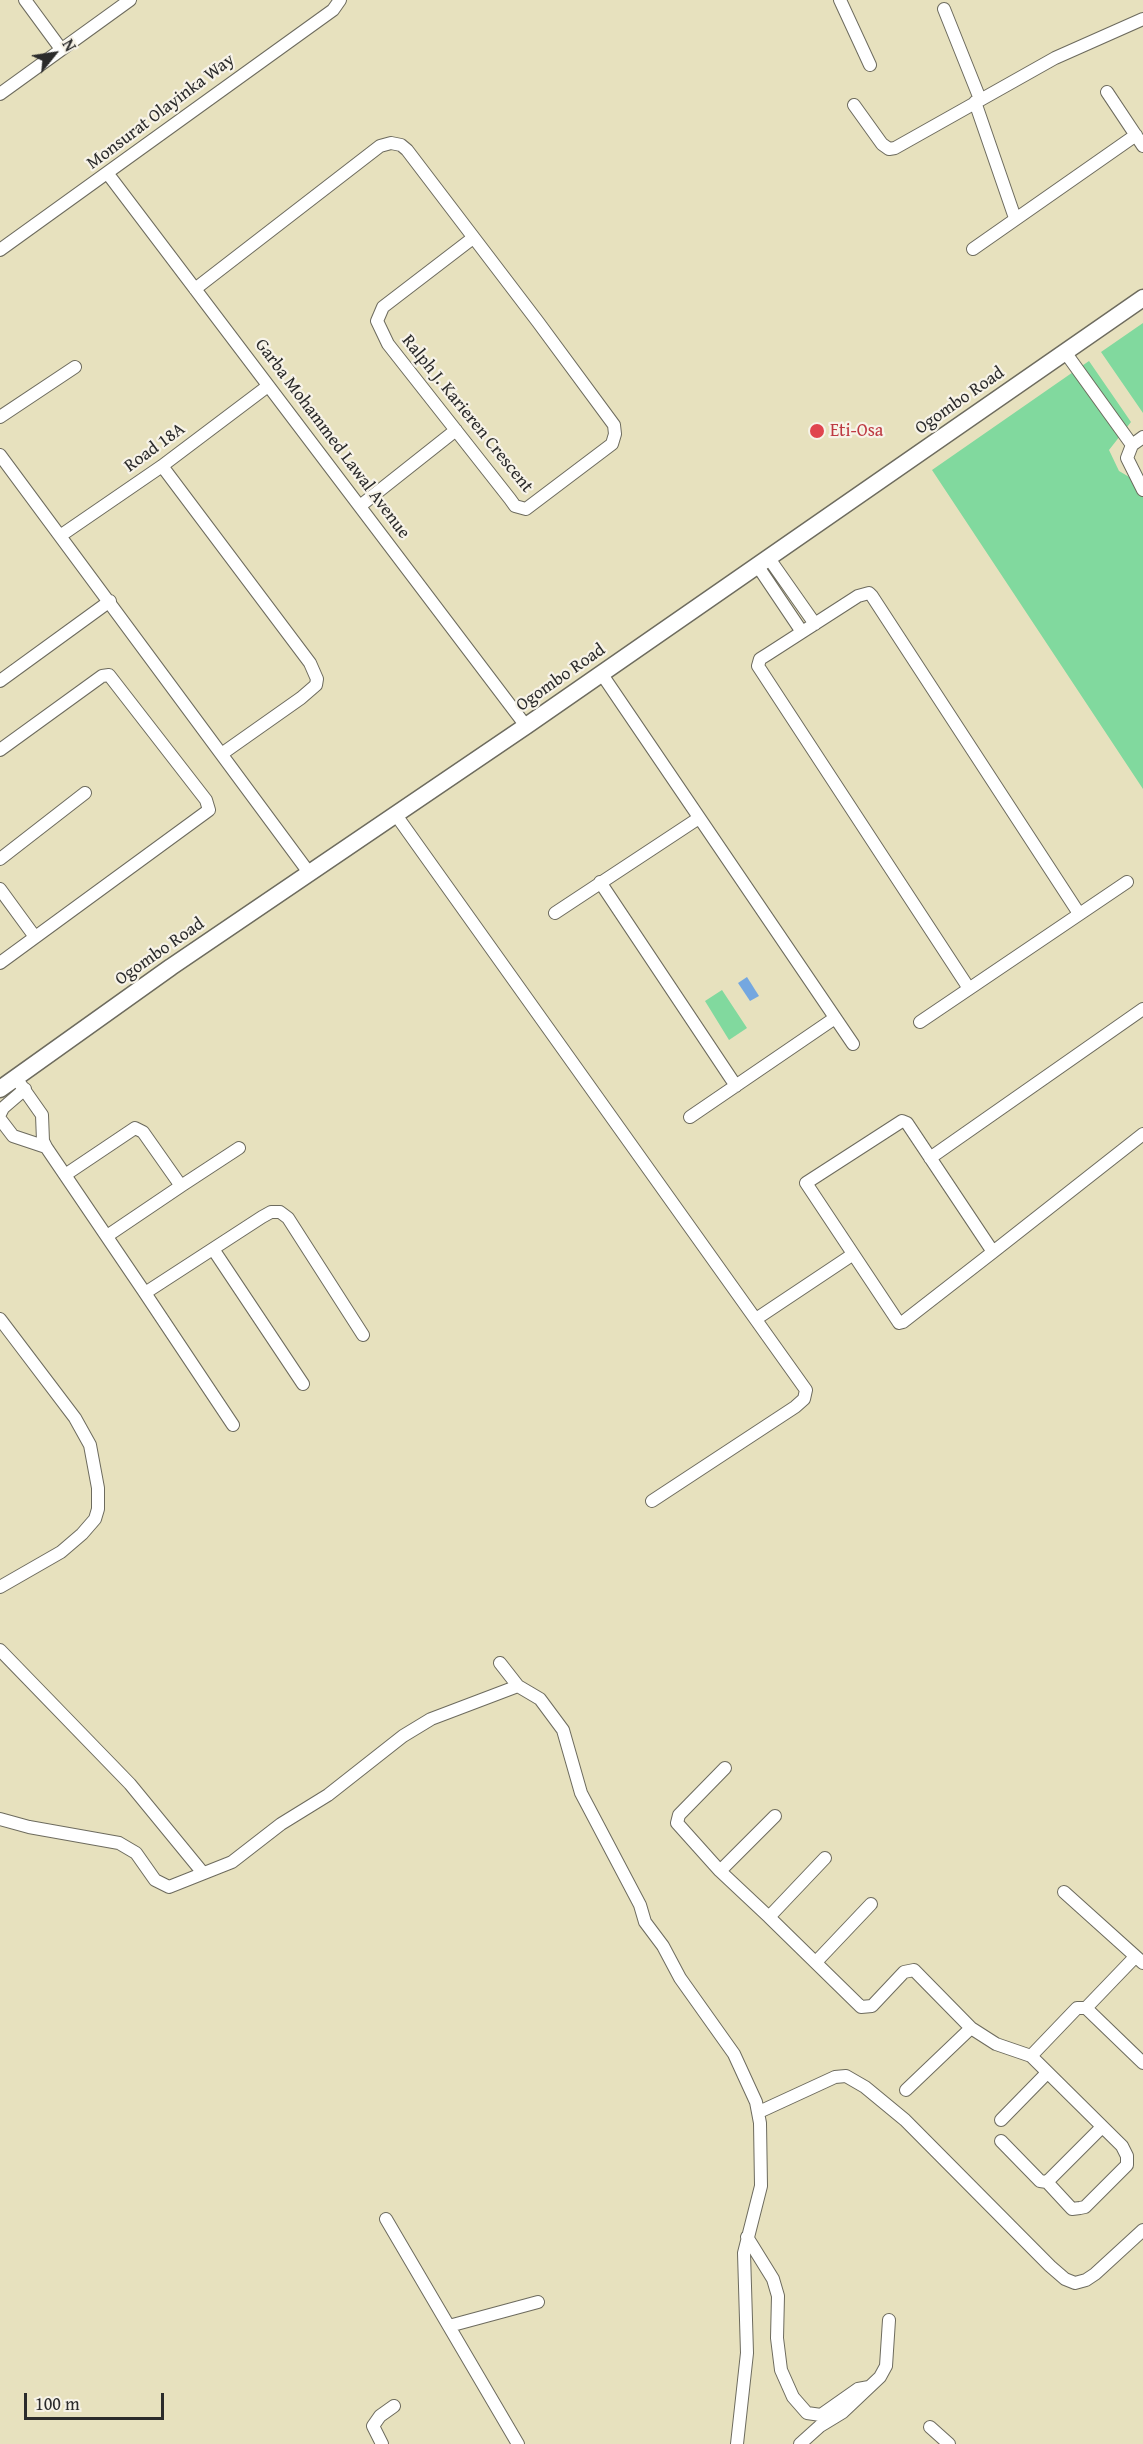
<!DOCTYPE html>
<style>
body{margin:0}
#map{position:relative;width:1143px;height:2444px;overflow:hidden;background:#e7e1be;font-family:"Gentium Book Plus",serif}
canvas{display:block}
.north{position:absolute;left:24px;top:24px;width:60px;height:60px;-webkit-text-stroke:4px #f7f3e8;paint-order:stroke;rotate:60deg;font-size:16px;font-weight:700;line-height:24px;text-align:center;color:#2b2b2b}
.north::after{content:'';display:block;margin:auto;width:21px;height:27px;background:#2b2b2b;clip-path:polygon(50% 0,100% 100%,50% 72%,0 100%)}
.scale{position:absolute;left:24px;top:2393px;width:140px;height:27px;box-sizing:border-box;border:3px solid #2b2b2b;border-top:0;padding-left:8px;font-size:18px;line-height:21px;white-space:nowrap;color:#2b2b2b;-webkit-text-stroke:4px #f7f3e8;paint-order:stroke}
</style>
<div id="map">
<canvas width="1143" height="2444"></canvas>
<div class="north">N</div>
<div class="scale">100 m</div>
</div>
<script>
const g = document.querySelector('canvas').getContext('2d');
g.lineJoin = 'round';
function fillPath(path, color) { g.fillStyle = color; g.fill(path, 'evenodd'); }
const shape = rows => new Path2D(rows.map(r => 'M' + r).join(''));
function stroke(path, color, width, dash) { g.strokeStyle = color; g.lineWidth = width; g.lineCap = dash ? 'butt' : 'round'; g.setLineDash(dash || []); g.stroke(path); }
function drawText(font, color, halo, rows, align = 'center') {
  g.font = font + ' "Gentium Book Plus",serif'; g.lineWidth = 4.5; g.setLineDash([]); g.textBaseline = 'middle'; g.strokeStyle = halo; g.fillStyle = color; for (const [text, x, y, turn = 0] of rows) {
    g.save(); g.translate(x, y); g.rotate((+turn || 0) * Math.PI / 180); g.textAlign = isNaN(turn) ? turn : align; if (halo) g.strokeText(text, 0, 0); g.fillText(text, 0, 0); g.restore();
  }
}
const green = shape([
 [1143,323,1143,413,1101,352],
 [1089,361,1131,422,1109,450,1119,471,1143,485,1143,789,932,470],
 [722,990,747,1028,729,1040,705,1001]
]);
const water = shape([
 [747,977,759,996,750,1001,738,983]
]);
const minor = shape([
 [25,0,61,49],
 [840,0,870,65],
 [944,9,980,99],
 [1107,92,1143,146],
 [0,94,130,0],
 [975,102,1015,218],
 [854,105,882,144,889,149,895,148,1055,58,1143,19],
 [108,174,526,726],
 [973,249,1136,135],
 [0,250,333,10,340,0],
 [195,289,380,146,391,143,401,145,407,150,538,322,614,425,615,434,612,444,526,509,515,506,510,499,388,344,377,321,383,307,473,238],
 [1065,352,1132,445],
 [0,417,75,367],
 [1143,437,1132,445,1127,458,1143,490],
 [0,455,310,874],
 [162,466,310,663,317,679,316,685,301,698,223,753],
 [360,506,456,430],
 [60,536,162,466,268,386],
 [768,557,815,624],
 [757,565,802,632],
 [601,673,853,1044],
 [0,681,110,601],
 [0,750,102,676,109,675,206,800,209,810,0,963],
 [396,815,806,1390,804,1399,795,1407,652,1501],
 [0,859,85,793],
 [600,882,736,1086],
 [0,889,35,937],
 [555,913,699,818],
 [968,987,758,666,760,659,768,654,858,596,869,593,872,596,1078,912],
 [920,1022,1127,882],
 [16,1078,42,1115,43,1141,46,1147,145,1293,262,1217,271,1212,280,1212,288,1218,363,1335],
 [0,1114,3,1108,25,1089],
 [690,1117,835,1018],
 [0,1119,13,1136,46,1147],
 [930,1158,1143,1009],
 [65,1175,135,1128,143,1132,181,1186,107,1236],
 [181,1186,239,1148],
 [213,1249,303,1384],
 [993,1252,907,1123,902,1121,806,1183,899,1323,903,1322,993,1252,1143,1134],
 [145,1293,233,1425],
 [0,1319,75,1418,90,1445,98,1488,98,1509,95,1519,82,1534,61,1552,0,1587],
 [756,1319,852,1255],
 [0,1650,130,1784,203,1873],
 [500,1663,518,1686,540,1699,563,1730,581,1793,640,1905,645,1922,663,1946,680,1978,734,2054,756,2102,760,2123,761,2186,744,2253,747,2353,737,2444],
 [0,1819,29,1827,119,1843,136,1853,155,1880,169,1887,232,1862,281,1824,328,1795,403,1736,431,1719,518,1686],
 [825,1858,769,1917,861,2007,872,2006,904,1972,914,1970,971,2028,996,2044,1031,2056],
 [720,1871,677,1823,679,1815,725,1768],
 [1064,1892,1143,1963],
 [769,1917,720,1871,775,1816],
 [1135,1957,1086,2008,1143,2063],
 [816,1962,871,1904],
 [906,2090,971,2028],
 [759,2112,835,2077,846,2076,865,2087,905,2120,1050,2266,1065,2279,1075,2283,1086,2280,1095,2274,1143,2230],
 [1001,2120,1046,2074],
 [1001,2141,1040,2181,1047,2182,1102,2127],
 [1047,2182,1072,2209,1080,2208,1085,2207,1127,2165,1127,2156,1122,2146,1031,2056,1077,2008,1086,2008],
 [386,2219,518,2444],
 [747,2237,773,2279,778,2296,777,2338,781,2370,793,2397,807,2413,821,2415,858,2389,869,2387],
 [449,2326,538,2302],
 [930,2427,949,2444],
 [382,2444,373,2426,380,2416,394,2406],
 [800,2444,820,2426,843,2412,880,2377,886,2366,889,2320]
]);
const major = shape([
 [0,1089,171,967,526,726,1143,298]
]);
const markers = [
 [817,431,8,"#e0444e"]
];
const streetNames = [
 ["Monsurat Olayinka Way",161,112,-37],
 ["Ogombo Road",960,401,-35],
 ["Ralph J. Karieren Crescent",467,414,51],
 ["Garba Mohammed Lawal Avenue",332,439,53],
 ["Road 18A",155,448,-36],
 ["Ogombo Road",561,678,-35],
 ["Ogombo Road",160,952,-35]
];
const healthNames = [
 ["Eti-Osa",830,431]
];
fillPath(green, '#81d99e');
fillPath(water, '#74a7e0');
stroke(minor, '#6d6b5e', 14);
stroke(major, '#6d6b5e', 19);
stroke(minor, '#fff', 12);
stroke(major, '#fff', 16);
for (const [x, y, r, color] of markers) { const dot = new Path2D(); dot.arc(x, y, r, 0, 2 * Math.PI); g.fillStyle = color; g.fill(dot); stroke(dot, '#f7f3e8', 2); }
drawText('18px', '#2b2b2b', '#f7f3e8', streetNames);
drawText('18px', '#be3a42', '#f7f3e8', healthNames, 'left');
</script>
